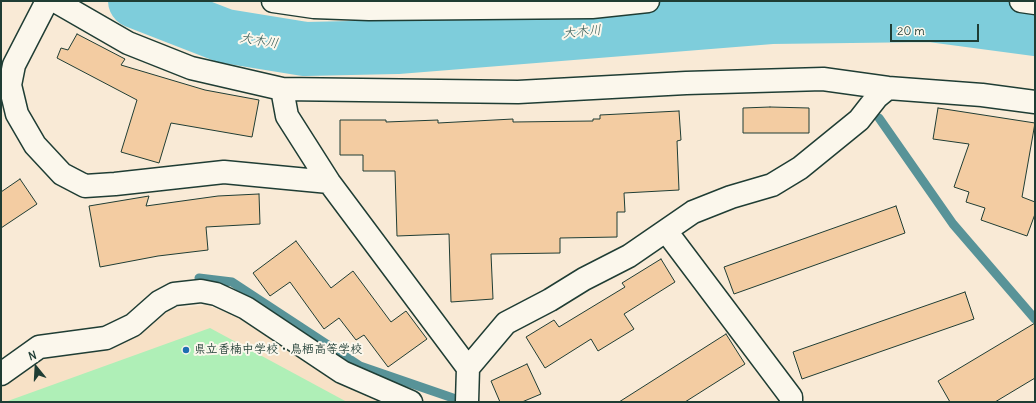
<!DOCTYPE html>
<meta charset="utf-8">
<style>
body{margin:0}
#map{position:relative;width:1036px;height:403px;overflow:hidden;background:#f9ead6;font-family:Delius,sans-serif}
canvas{display:block}
.frame{position:absolute;inset:0;border:2px solid #1f3d34;pointer-events:none}
.north{position:absolute;left:16px;top:347px;width:40px;height:40px;-webkit-text-stroke:3px #fbf7ec;paint-order:stroke;rotate:342deg;font-size:11px;font-weight:700;line-height:16px;text-align:center;color:#1f3d34}
.north::after{content:'';display:block;margin:auto;width:14px;height:18px;background:#1f3d34;clip-path:polygon(50% 0,100% 100%,50% 72%,0 100%)}
.scale{position:absolute;left:890px;top:24px;width:89px;height:18px;box-sizing:border-box;border:2px solid #1f3d34;border-top:0;padding-left:5px;font-size:12px;line-height:14px;white-space:nowrap;color:#1f3d34;-webkit-text-stroke:3px #fbf7ec;paint-order:stroke}
</style>
<div id="map">
<canvas width="1036" height="403"></canvas>
<div class="frame"></div>
<div class="north">N</div>
<div class="scale">20 m</div>
</div>
<script>
const g = document.querySelector('canvas').getContext('2d');
g.lineJoin = 'round';
function fillPath(path, color) { g.fillStyle = color; g.fill(path, 'evenodd'); }
const shape = rows => new Path2D(rows.map(r => 'M' + r).join(''));
function stroke(path, color, width, dash) { g.strokeStyle = color; g.lineWidth = width; g.lineCap = dash ? 'butt' : 'round'; g.setLineDash(dash || []); g.stroke(path); }
function drawText(font, color, halo, rows, align = 'center') {
  g.font = font + ' Delius,"Klee One",sans-serif'; g.lineWidth = 4; g.setLineDash([]); g.textBaseline = 'middle'; g.strokeStyle = halo; g.fillStyle = color; for (const [text, x, y, turn = 0] of rows) {
    g.save(); g.translate(x, y); g.rotate((+turn || 0) * Math.PI / 180); g.textAlign = isNaN(turn) ? turn : align; if (halo) g.strokeText(text, 0, 0); g.fillText(text, 0, 0); g.restore();
  }
}
const built = shape([
 [206,305,239,317,326,372,384,402,1,402,1,383,53,354,146,326,171,309]
]);
const green = shape([
 [210,328,347,402,5,402]
]);
const stream = shape([
 [879,118,953,224,1035,319],
 [199,278,232,282,360,366,453,398]
]);
const river = shape([
 [135,1,225,36,305,49,397,47,771,17,930,15,1035,29]
]);
const building = shape([
 [77,34,125,59,121,65,205,90,259,100,252,137,171,123,159,163,121,152,137,100,57,58,61,48,68,50,77,34],
 [770,107,809,108,809,133,743,133,743,108,770,107],
 [938,108,1035,123,1022,197,1035,202,1035,214,1027,236,981,220,985,208,966,202,969,192,954,187,969,144,933,139,938,108],
 [679,111,681,140,677,141,679,190,624,193,625,212,617,212,617,237,560,238,560,253,491,254,493,299,451,302,449,234,397,236,395,171,363,171,363,155,340,155,340,120,386,120,386,122,438,120,438,123,513,119,513,122,593,121,593,119,600,119,600,115,679,111],
 [20,179,37,204,1,228,1,192,20,179],
 [259,194,260,224,206,227,208,250,158,256,100,267,89,206,149,196,146,206,218,196,259,194],
 [896,206,905,233,734,294,724,267,896,206],
 [296,241,331,288,353,271,391,322,406,311,427,339,388,367,364,335,356,340,339,318,324,329,290,282,270,296,253,273,296,241],
 [661,259,675,282,624,314,634,329,598,351,591,339,545,368,526,337,554,320,559,327,625,287,622,283,661,259],
 [965,292,974,319,802,379,793,352,965,292],
 [1035,323,1035,378,995,402,950,402,938,381,1035,323],
 [726,334,745,364,685,402,619,402,726,334],
 [527,364,541,394,522,402,500,402,491,381,527,364]
]);
const minor = shape([
 [47,1,14,65,10,85,17,114,35,145,62,174,85,186,115,184,224,172,329,182],
 [55,1,128,43,191,68,282,89,518,92,686,83,823,79,888,88,982,95,1035,102],
 [273,1,314,7,369,9,592,7,648,1],
 [1021,1,1035,3],
 [282,89,287,116,329,182,468,368,467,402],
 [666,231,791,397,791,402],
 [468,368,506,323,550,300,584,279,629,256,693,212,731,197,772,185,800,168,859,120,877,97,888,88],
 [1,374,39,347,106,338,133,325,159,302,174,294,201,291,216,294,246,308,342,372,411,402]
]);
const markers = [
 [186,350,4,"#1f6fb2"]
];
const poiNames = [
 ["県立香楠中学校・鳥栖高等学校",194,350]
];
const waterNames = [
 ["大木川",582,32,-5],
 ["大木川",259,41,9]
];
fillPath(built, '#f7e1c6');
fillPath(green, '#afefb7');
stroke(stream, '#589398', 9);
stroke(river, '#7ecddb', 54);
fillPath(building, '#f3cca2');
stroke(building, '#1f3d34', 1);
stroke(minor, '#1f3d34', 25);
stroke(minor, '#fbf7ec', 22);
for (const [x, y, r, color] of markers) { const dot = new Path2D(); dot.arc(x, y, r, 0, 2 * Math.PI); g.fillStyle = color; g.fill(dot); stroke(dot, '#fbf7ec', 1.5); }
drawText('bold 12px', '#1f3d34', '#fbf7ec', poiNames, 'left');
drawText('italic 13px', '#325a55', '#fbf7ec', waterNames);
</script>
